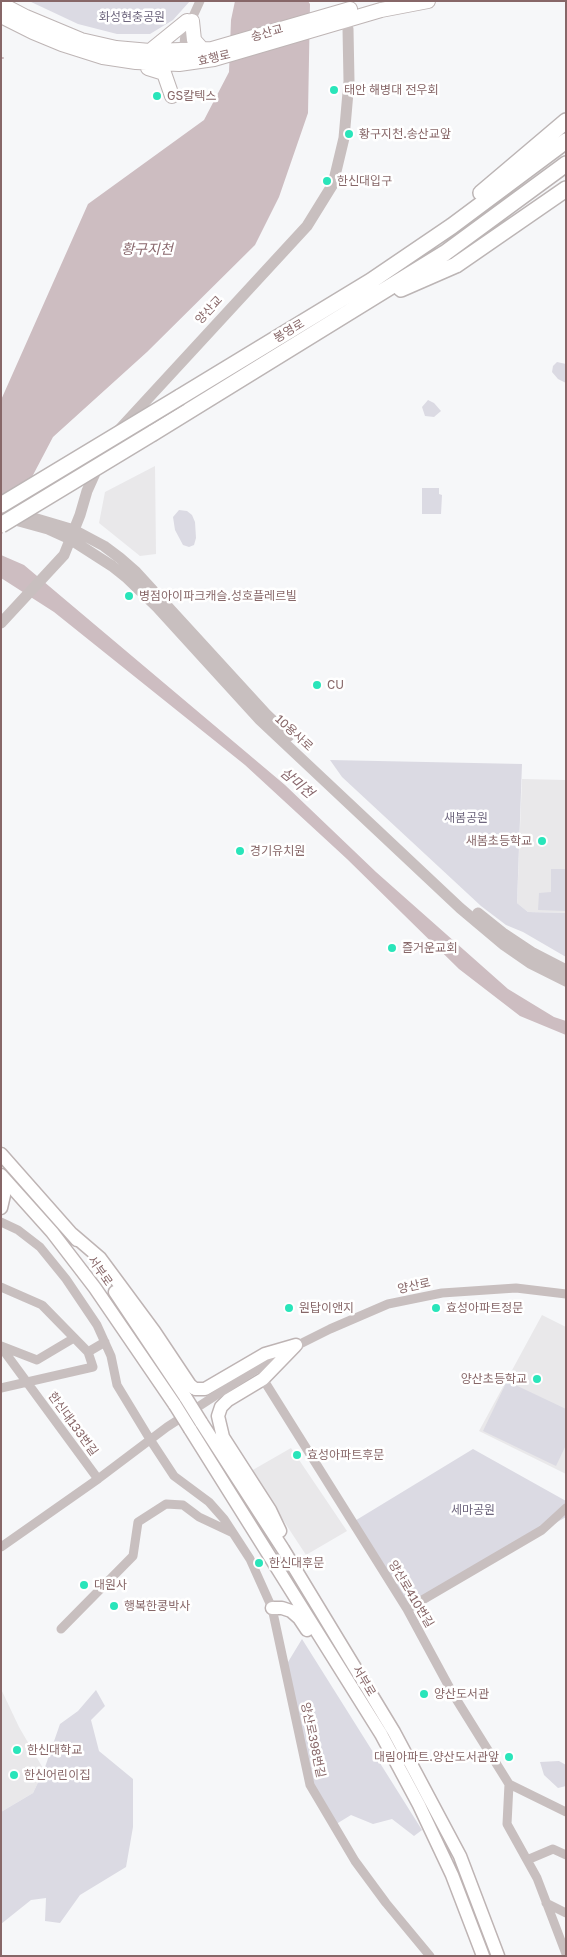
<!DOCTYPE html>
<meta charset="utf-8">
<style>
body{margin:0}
#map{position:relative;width:567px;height:1957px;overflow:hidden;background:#f6f7f9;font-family:"Golos Text",sans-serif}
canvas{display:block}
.frame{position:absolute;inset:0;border:2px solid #876768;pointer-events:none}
</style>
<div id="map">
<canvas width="567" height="1957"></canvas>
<div class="frame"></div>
</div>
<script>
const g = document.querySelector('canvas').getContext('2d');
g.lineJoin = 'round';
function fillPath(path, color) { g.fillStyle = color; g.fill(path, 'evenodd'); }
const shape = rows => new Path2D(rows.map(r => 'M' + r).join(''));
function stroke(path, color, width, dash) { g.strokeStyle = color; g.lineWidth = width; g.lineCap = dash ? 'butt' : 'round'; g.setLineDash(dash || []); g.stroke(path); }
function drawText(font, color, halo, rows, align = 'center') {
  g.font = font + ' "Golos Text","Noto Sans KR",sans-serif'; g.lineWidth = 5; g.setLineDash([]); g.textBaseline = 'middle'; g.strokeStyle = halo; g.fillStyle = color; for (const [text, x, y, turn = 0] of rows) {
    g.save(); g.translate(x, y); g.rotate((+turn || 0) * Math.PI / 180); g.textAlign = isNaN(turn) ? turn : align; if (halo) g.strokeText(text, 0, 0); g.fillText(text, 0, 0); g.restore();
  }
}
const built = shape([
 [155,466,156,554,140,556,99,523,105,492],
 [522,779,566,780,566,913,528,912,517,903],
 [542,1315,566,1327,566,1474,479,1431],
 [291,1448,347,1531,306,1555,251,1471],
 [1,1689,19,1727,44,1770,33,1793,1,1812]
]);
const green = shape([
 [29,1,190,1,173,20,150,34,117,34,78,24],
 [557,362,566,364,566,383,558,379,552,372,553,366],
 [428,400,434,403,441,411,434,417,425,416,422,407],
 [422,488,439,488,439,494,442,495,441,514,422,514],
 [179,510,187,511,192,515,195,522,196,538,194,545,189,547,183,545,175,530,173,517],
 [330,760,522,764,517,903,528,912,566,913,566,957,523,932,506,925,481,906,342,777],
 [551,869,566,869,566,911,538,910,539,893,551,892],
 [507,1381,566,1409,566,1445,556,1466,483,1431],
 [473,1449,566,1501,566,1517,407,1609,353,1522],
 [302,1639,422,1830,414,1836,392,1819,373,1824,351,1815,333,1826,310,1785,285,1667],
 [96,1690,105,1706,91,1720,99,1751,133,1779,133,1827,126,1867,80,1895,60,1923,45,1921,46,1898,31,1900,1,1924,1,1812,33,1793,44,1770,60,1724,78,1711],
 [559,1761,566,1765,566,1786,558,1788,544,1775,540,1762]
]);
const water = shape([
 [235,1,308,1,310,4,308,113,279,197,255,245,147,352,53,437,1,536,1,400,88,204,204,120,229,72,231,20],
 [1,555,24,565,285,785,376,872,508,989,554,1017,566,1021,566,1035,520,1016,459,969,347,859,245,765,54,612,1,578]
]);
const stream = shape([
 [1,58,3,58]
]);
const minor = shape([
 [183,55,185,34,200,1],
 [1,1222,18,1230,40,1247,66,1279,97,1325,111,1356,117,1385,151,1441,174,1476,209,1502,224,1519,250,1559,272,1608,310,1785,355,1861,386,1903,430,1956],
 [1,1287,42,1305,88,1352,105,1342],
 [1,1346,37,1360,74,1338],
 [1,1347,98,1479],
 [263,1374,263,1379,407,1609,453,1694,509,1784,566,1812],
 [1,1388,93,1367,88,1352],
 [1,1547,98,1479,167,1427,278,1355,330,1329,388,1304,442,1293,516,1288,566,1294],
 [407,1609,542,1530,566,1508],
 [61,1629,133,1556,138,1522,166,1504,183,1505,199,1517,233,1533],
 [509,1784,507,1824,537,1878,566,1954],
 [527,1860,553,1849,566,1855],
 [546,1903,566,1913]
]);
const tertiary = shape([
 [20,514,74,530,104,546,120,558,136,572,266,714,289,736],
 [8,518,48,529,70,539,112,566,127,578,157,607,260,720,460,908,504,945,530,963,566,981],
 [1,623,64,555,80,515,87,491,105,451,118,431,307,226,333,184,344,138,349,81,348,29,342,14],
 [478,913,503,933,533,953,566,970]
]);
const secondary = shape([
 [1,1154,77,1240],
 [1,1175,52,1232,95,1288,175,1405],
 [1,1187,4,1195,1,1208],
 [72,1234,100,1258,154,1331,190,1385,195,1389,205,1389,265,1354,296,1345],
 [115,1292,186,1398],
 [201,1422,283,1549,394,1732,460,1856,498,1956],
 [190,1429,381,1734,419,1805,452,1875,483,1956],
 [280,1531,270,1510,223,1437,218,1416,221,1407,228,1400,263,1379,295,1346],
 [272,1608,282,1608,291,1611,299,1618,307,1630]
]);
const primary = shape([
 [1,4,26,17,81,40,116,48,150,51,212,49,350,9],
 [1,16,33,32,62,44,103,57,136,62,179,64,214,59,381,10,428,1],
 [192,21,194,40,203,50],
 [150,51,187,21],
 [148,68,164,73,172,96]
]);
const trunk = shape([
 [481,193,566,121],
 [401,289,456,265,566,189],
 [180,397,371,281,452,226,566,141],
 [153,433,445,253,566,164]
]);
const secondaryBridge = shape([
 [186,1398,201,1422],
 [175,1405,190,1429]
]);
const trunkBridge = shape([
 [1,505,180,397],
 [1,525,153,433]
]);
const markers = [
 [334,90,5,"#29e5ba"],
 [157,96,5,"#29e5ba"],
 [349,134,5,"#29e5ba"],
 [327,181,5,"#29e5ba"],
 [129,596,5,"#29e5ba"],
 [317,685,5,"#29e5ba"],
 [542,841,5,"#29e5ba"],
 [240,851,5,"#29e5ba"],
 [392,948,5,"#29e5ba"],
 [289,1308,5,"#29e5ba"],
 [436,1308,5,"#29e5ba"],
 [537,1379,5,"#29e5ba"],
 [297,1455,5,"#29e5ba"],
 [259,1563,5,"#29e5ba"],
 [84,1585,5,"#29e5ba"],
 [114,1606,5,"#29e5ba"],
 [424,1694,5,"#29e5ba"],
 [17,1750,5,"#29e5ba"],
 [509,1757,5,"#29e5ba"],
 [14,1775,5,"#29e5ba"]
];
const parkNames = [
 ["화성현충공원",132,17],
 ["새봄공원",466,818],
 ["세마공원",473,1510]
];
const streetNames = [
 ["송산교",267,33,-16],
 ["효행로",214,58,-13],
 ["양산교",209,310,-47],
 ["봉영로",289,331,-31],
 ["10용사로",294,733,43],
 ["서부로",100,1271,55],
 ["양산로",414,1286,-12],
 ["한신대133번길",73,1424,54],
 ["양산로410번길",411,1594,59],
 ["서부로",364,1681,59],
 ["양산로398번길",313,1740,78]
];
const poiNames = [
 ["태안 해병대 전우회",344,90],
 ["GS칼텍스",167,96],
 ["황구지천.송산교앞",359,134],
 ["한신대입구",337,181],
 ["병점아이파크캐슬.성호플레르빌",139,596],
 ["CU",327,685],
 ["새봄초등학교",532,841,"right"],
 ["경기유치원",250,851],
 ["즐거운교회",402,948],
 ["원탑이앤지",299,1308],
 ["효성아파트정문",446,1308],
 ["양산초등학교",527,1379,"right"],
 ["효성아파트후문",307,1455],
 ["한신대후문",269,1563],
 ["대원사",94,1585],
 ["행복한콩박사",124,1606],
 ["양산도서관",434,1694],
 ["한신대학교",27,1750],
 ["대림아파트.양산도서관앞",499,1757,"right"],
 ["한신어린이집",24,1775]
];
const waterNames = [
 ["황구지천",147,250],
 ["삼미천",297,783,40]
];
fillPath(built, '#e9e8ea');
fillPath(green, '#dbdae3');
fillPath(water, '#cdbdc1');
stroke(stream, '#cdbdc1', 2);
stroke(secondary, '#beb4b4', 15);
stroke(primary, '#beb5b5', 16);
stroke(trunk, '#bcb5b5', 18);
stroke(minor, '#c8bfbf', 9);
stroke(tertiary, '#c8bfbf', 11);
stroke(secondary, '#fff', 12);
stroke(primary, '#fff', 14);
stroke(trunk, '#fff', 15);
stroke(secondaryBridge, '#beb4b4', 15, []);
stroke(trunkBridge, '#bcb5b5', 18, []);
stroke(secondaryBridge, '#fff', 12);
stroke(trunkBridge, '#fff', 15);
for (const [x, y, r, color] of markers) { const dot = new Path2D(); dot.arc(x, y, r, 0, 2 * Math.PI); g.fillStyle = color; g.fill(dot); stroke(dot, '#fff', 2); }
drawText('12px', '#6e667e', '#fff', parkNames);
drawText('12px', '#876768', '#fff', streetNames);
drawText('12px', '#876768', '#fff', poiNames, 'left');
drawText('italic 14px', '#8a696e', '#fff', waterNames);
</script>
